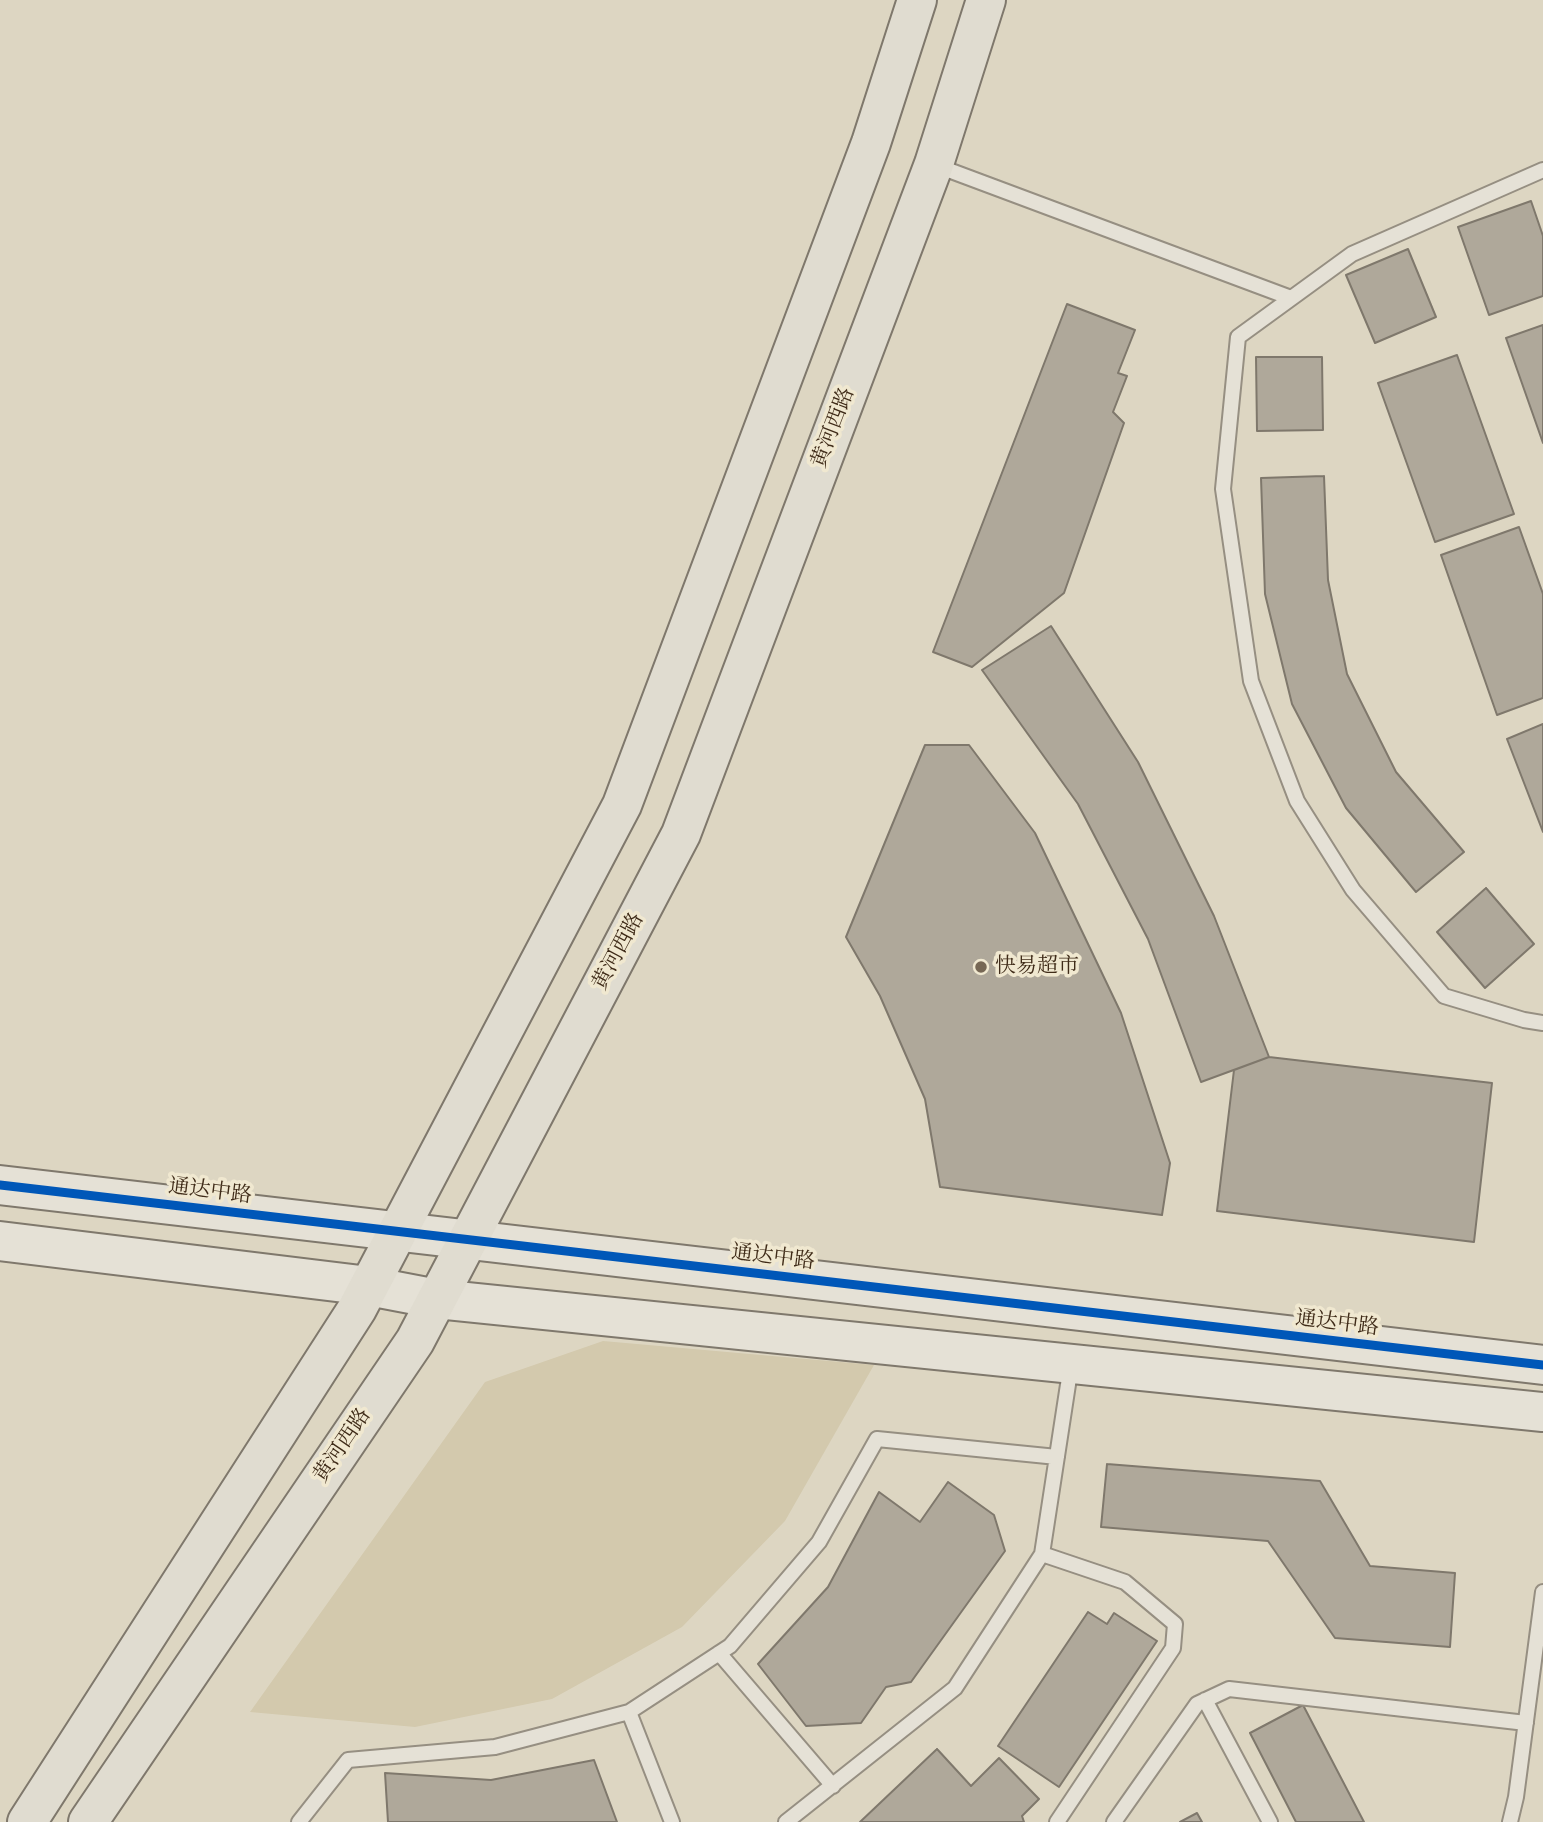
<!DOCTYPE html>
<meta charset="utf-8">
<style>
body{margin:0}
canvas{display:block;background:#ddd6c2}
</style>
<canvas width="1543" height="1822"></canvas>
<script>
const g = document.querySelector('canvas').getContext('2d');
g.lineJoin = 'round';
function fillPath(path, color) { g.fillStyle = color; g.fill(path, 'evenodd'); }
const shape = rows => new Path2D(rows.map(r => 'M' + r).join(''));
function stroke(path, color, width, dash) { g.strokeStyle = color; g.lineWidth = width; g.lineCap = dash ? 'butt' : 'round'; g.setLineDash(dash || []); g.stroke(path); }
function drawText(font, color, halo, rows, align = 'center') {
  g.font = font + ' Cardo,"Noto Serif SC",serif'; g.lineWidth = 7; g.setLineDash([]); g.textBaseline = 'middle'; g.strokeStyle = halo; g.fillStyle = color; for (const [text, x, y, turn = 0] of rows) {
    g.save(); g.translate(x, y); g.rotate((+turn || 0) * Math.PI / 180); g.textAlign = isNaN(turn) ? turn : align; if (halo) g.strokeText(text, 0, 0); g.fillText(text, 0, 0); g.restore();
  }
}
const green = shape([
 [603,1341,874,1365,785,1521,682,1627,552,1699,415,1727,250,1712,485,1382]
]);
const building = shape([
 [1531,201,1543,236,1543,296,1489,315,1458,227,1531,201],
 [1408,249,1436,317,1375,343,1346,275,1408,249],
 [1067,304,1135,330,1118,373,1127,376,1113,412,1124,423,1064,593,972,667,933,652,1067,304],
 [1543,325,1543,443,1506,338,1543,325],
 [1457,355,1514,514,1435,542,1378,383,1457,355],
 [1256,357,1322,357,1323,430,1257,431,1256,357],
 [1324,476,1328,580,1347,674,1396,772,1464,852,1416,892,1346,808,1292,704,1265,594,1261,478,1324,476],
 [1519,527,1543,594,1543,698,1497,715,1441,555,1519,527],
 [1051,626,1138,762,1214,916,1269,1057,1201,1082,1148,939,1078,804,982,670,1051,626],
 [1543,724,1543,832,1507,739,1543,724],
 [925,745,969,745,1035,833,1121,1013,1170,1163,1162,1215,940,1187,925,1099,880,996,846,937,925,745],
 [1486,888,1534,944,1485,988,1437,932,1486,888],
 [1269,1057,1492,1083,1474,1242,1217,1211,1234,1070,1269,1057],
 [1107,1464,1320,1481,1370,1566,1455,1573,1450,1647,1335,1638,1268,1541,1101,1527,1107,1464],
 [948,1482,994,1515,1005,1551,911,1682,886,1687,861,1723,806,1726,758,1664,828,1587,879,1492,920,1522,948,1482],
 [1088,1612,1107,1624,1114,1613,1157,1641,1059,1787,998,1746,1088,1612],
 [1303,1705,1364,1822,1296,1822,1250,1733,1303,1705],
 [937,1749,971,1786,999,1758,1039,1799,1022,1816,1024,1822,860,1822,937,1749],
 [594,1760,617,1822,388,1822,385,1773,491,1780,594,1760],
 [1197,1813,1202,1822,1180,1822,1197,1813]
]);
const lane = shape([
 [935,165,1291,298],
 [1543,170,1352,254,1238,337,1223,489,1251,681,1297,801,1353,890,1444,996,1524,1020,1543,1023],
 [1042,1554,1125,1582,1175,1624,1173,1648,1057,1822],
 [719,1653,833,1786],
 [1205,1700,1270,1822],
 [629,1712,672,1822],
 [299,1822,348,1760,495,1747,629,1712,730,1646,819,1542,877,1439,1057,1457],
 [786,1822,955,1688,1042,1554,1071,1365],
 [1114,1822,1197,1704,1229,1689,1526,1723],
 [1510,1822,1516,1797,1543,1592]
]);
const secondary = shape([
 [0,1185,1543,1365],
 [0,1241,369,1286,437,1299,1543,1412]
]);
const primary = shape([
 [27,1822,357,1309,622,805,871,143,917,0],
 [88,1822,415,1341,681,834,934,164,986,0]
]);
const cycleway = shape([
 [0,1185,1543,1365]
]);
const markers = [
 [981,967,7,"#766754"]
];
const streetNames = [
 ["黄河西路",834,428,-69],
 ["黄河西路",619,952,-62],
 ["通达中路",210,1192,7],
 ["通达中路",773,1258,7],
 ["通达中路",1337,1324,7],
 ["黄河西路",343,1446,-56]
];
const poiNames = [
 ["快易超市",995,967]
];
fillPath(green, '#d3c9ad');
fillPath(building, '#afa89a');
stroke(building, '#7f786c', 2);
stroke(lane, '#968f82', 18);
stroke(secondary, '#7f786c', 42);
stroke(primary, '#7f786c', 42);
stroke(lane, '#e5e1d6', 14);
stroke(secondary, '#e5e1d6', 38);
stroke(primary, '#e0dcd0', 38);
stroke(cycleway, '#0057b8', 9);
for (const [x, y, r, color] of markers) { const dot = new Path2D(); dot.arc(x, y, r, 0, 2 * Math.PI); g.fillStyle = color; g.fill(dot); stroke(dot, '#f0e8d0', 2.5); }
drawText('21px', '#3f2b18', '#f0e8d0', streetNames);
drawText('21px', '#3f2b18', '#f0e8d0', poiNames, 'left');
</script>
